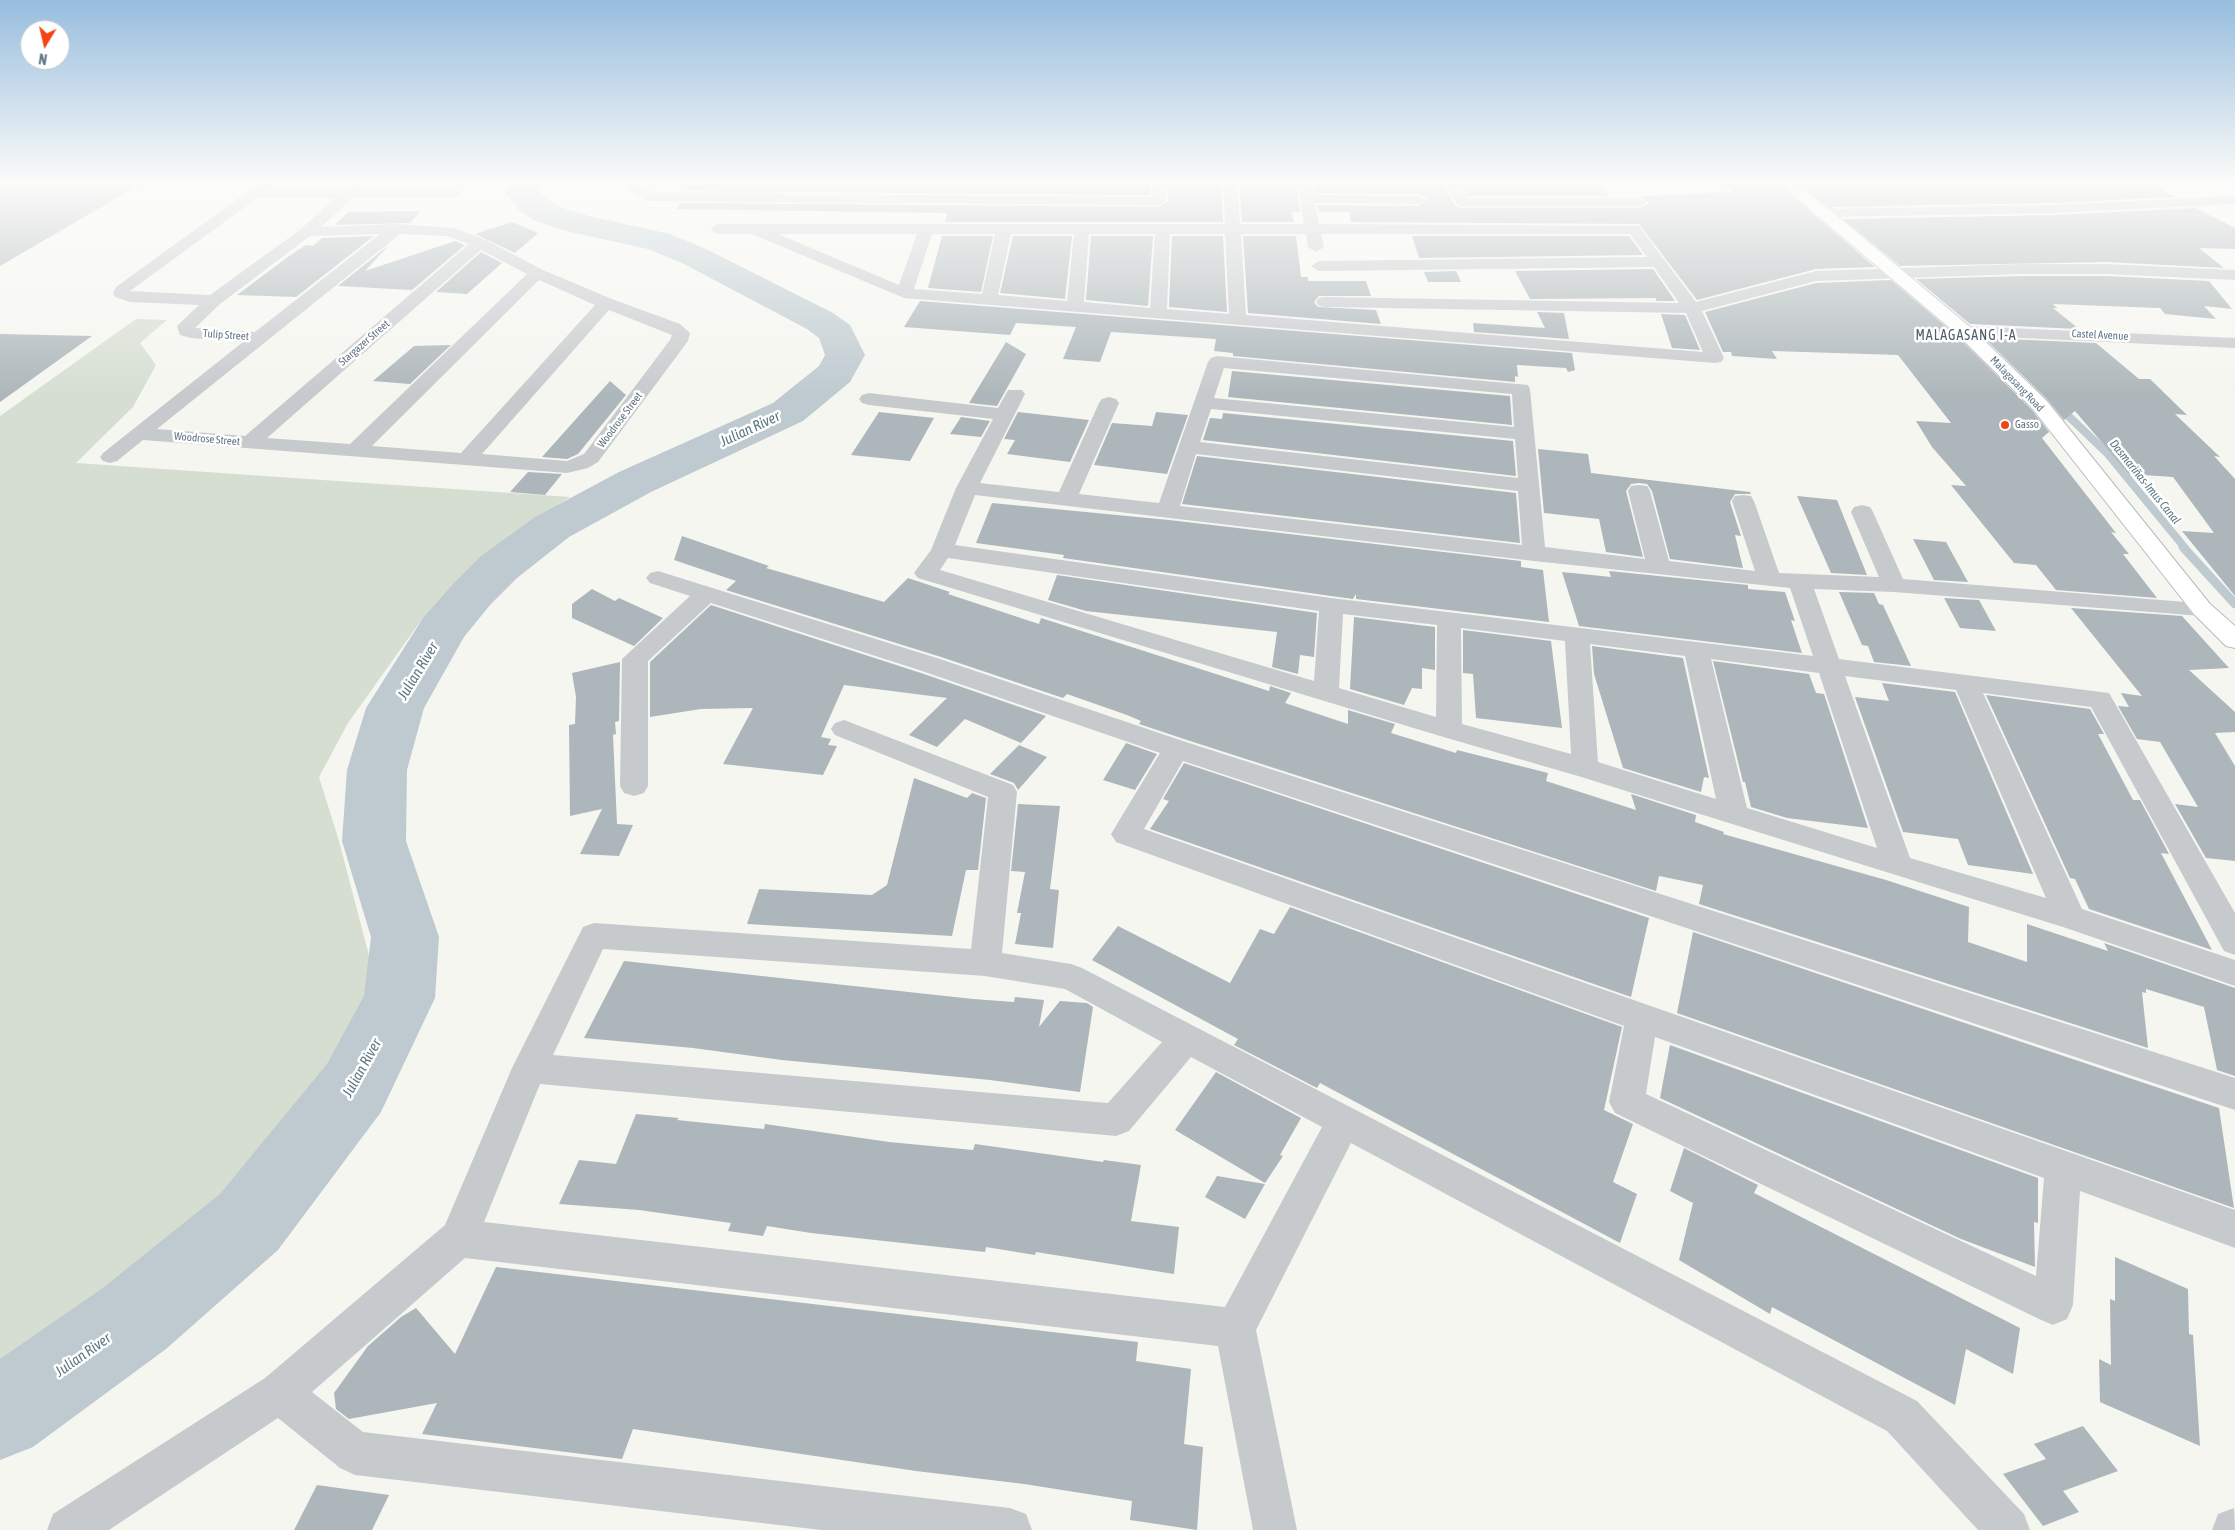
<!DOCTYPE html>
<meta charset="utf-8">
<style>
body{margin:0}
#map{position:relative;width:2235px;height:1530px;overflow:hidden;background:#f6f6f1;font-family:"Asap Condensed",sans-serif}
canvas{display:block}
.north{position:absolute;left:20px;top:20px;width:50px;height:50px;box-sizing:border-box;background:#fff;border:1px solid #c0c8ce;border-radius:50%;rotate:189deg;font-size:14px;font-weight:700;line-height:20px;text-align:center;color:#627685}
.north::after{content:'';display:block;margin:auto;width:18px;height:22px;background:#f34414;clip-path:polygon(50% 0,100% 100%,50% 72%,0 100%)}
</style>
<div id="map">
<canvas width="2235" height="1530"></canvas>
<div class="north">N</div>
</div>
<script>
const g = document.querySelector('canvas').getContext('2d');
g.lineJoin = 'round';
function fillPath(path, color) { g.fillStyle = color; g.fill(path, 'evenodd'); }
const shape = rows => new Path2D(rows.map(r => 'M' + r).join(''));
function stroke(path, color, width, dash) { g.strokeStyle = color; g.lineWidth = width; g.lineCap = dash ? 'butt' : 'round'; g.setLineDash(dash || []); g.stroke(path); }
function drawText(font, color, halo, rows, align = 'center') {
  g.font = font + ' "Asap Condensed",sans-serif'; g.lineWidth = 5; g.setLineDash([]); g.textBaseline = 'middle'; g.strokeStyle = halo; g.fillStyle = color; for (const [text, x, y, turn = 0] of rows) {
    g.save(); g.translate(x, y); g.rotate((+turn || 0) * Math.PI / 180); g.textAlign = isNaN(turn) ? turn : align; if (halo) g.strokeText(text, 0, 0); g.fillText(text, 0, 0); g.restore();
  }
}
const green = shape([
 [136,319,167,320,140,343,156,365,133,407,76,463,570,497,510,535,420,622,348,723,319,777,339,841,377,986,322,1075,232,1194,72,1333,0,1369,0,416]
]);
const streamFar2 = shape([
 [1812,193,1831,210]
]);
const streamFar1 = shape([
 [2060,408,2107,453,2185,548]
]);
const stream = shape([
 [2183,547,2235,604]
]);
const river = shape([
 [510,182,542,182,538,192,559,207,589,216,670,234,706,249,833,313,850,325,865,355,850,382,803,421,651,492,569,537,517,578,490,605,464,637,424,708,407,770,406,841,439,937,435,998,381,1112,278,1250,166,1349,33,1447,0,1460,0,1359,104,1287,220,1194,327,1064,364,996,371,937,342,841,347,770,366,708,423,618,454,583,481,556,535,517,619,472,773,403,819,366,825,355,819,338,807,329,682,263,648,249,570,232,535,221,519,210,506,193,510,182]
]);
const building = shape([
 [0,182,144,182,0,266],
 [692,182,1151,182,1150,195,687,191],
 [1169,182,1221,182,1223,222,945,222,947,213,676,209,680,203,1159,207,1168,201],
 [1239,182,1295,182,1300,212,1292,212,1294,222,1242,222],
 [1313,182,1442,182,1455,206,1462,208,1640,208,1649,203,1641,196,1733,192,1722,182,1776,182,1875,267,1816,269,1697,300,1639,224,1351,222,1349,212,1319,212,1317,205,1418,206,1427,199,1418,194,1316,193],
 [1460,182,1599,182,1609,196,1468,196],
 [1797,182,2147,182,2176,197,2054,203,1829,207],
 [2196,208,2235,228,2235,249,2199,248,2224,268,2106,262,1900,266,1843,219,2054,215],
 [421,211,410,223,335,225,348,212],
 [512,222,538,233,515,253,475,234],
 [374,236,296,297,237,295,289,256,306,245,313,246,322,238],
 [942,236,993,236,981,292,928,288],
 [1013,236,1072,236,1065,299,1000,293],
 [1091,236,1153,236,1148,306,1086,300],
 [1172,236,1223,236,1227,312,1169,307],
 [1243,236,1296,236,1301,277,1308,277,1308,281,1366,281,1371,296,1319,296,1314,302,1318,307,1376,310,1381,324,1248,313],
 [1412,236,1629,236,1643,255,1419,258],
 [455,241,465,245,412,290,338,286,389,245,365,271],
 [481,252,502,263,467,294,436,292],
 [1653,269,1675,301,1656,301,1656,298,1530,299,1515,271],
 [1456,271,1461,282,1428,282,1424,272],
 [2023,276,2106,276,2209,281,2232,309,2204,306,2216,319,2165,314,2160,308,2053,304,2057,308,2053,308,2079,329,1970,324,1916,279],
 [1891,280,1957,336,2031,409,2049,432,2042,438,2116,533,2111,532,2129,554,2123,554,2157,598,2056,590,2036,565,2014,563,1951,485,1966,486,1932,447,1916,421,1951,423,1898,355,1772,351,1777,359,1732,356,1731,352,1723,352,1705,312,1816,283],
 [920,301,1572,353,1575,370,1568,372,1566,368,1517,365,1518,377,1515,376,1515,382,1233,356,1233,353,1214,351,1216,339,1111,332,1100,362,1063,359,1076,327,1016,323,1010,335,904,327],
 [1537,312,1564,313,1569,339,1474,332,1473,323,1545,328],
 [1661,314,1685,315,1700,350,1672,348],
 [0,334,92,336,0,402],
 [1984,338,2096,343,2139,379,2150,379,2187,415,2175,414,2220,457,2214,456,2235,479,2235,596,2182,531,2214,533,2173,477,2129,474,2075,411,2064,420,2047,399],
 [1006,342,1026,354,997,406,969,403],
 [451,345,410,384,373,381,414,346],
 [1232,371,1510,396,1512,425,1228,397],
 [610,381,626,395,578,454,567,459,542,457],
 [879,412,934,418,910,461,851,455],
 [1018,412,1089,420,1070,462,1007,454,1015,440,1004,439],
 [1156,412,1188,415,1167,474,1094,465,1112,423,1152,426],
 [1223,413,1513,441,1516,476,1203,440,1210,418,1222,419],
 [961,417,990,421,981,437,950,434],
 [1538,449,1588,454,1591,473,1750,492,1751,494,1735,494,1730,502,1741,536,1735,535,1743,568,1670,559,1652,491,1647,484,1639,483,1631,484,1626,491,1643,557,1606,552,1599,519,1544,513],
 [1197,456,1516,493,1520,543,1182,504],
 [528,472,562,474,545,495,510,492],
 [1797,496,1837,500,1867,575,1831,573],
 [992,503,1169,520,1521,561,1521,567,1543,570,1549,622,1356,599,1356,594,1353,599,1331,596,1063,558,1064,555,976,543],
 [682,536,769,566,766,568,884,602,908,578,950,592,948,594,1039,624,1041,618,1269,691,1270,686,1291,693,1285,703,1348,724,1348,710,1395,724,1391,733,1456,753,1457,750,1548,773,1546,781,1636,810,1631,794,1696,815,1695,822,1724,832,1723,834,1886,880,1969,907,1968,942,2027,962,2027,924,2108,951,2104,943,2235,988,2235,1076,2217,1070,2204,1007,2146,989,2146,993,2142,992,2148,1048,1699,904,1703,885,1659,876,1656,891,1187,740,1139,724,1141,721,1127,715,1067,694,1063,698,941,657,726,590,736,581,674,560],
 [1913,539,1946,542,1968,582,1934,580],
 [1609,571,1748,585,1748,589,1785,592,1795,621,1791,620,1802,653,1579,626,1562,572,1611,577],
 [1057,575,1317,613,1314,657,1300,655,1298,674,1272,667,1277,632,1086,611,1048,600],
 [592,589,615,601,619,598,663,618,634,646,572,618,572,604],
 [1839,592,1874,593,1879,604,1883,605,1911,666,1874,662,1868,646,1862,645],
 [1944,598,1979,600,1996,631,1960,628],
 [711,605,921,673,1046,716,1021,743,965,719,937,747,909,735,947,698,844,685,821,737,831,739,828,745,837,746,823,775,723,764,753,708,701,709,650,717,650,662],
 [2071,608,2182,616,2229,668,2189,670,2235,712,2235,732,2215,733,2235,766,2235,861,2206,858,2175,804,2198,807,2160,742,2137,739,2118,706,2129,707,2121,693,2142,696],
 [1354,617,1435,627,1435,670,1422,668,1422,689,1412,688,1404,705,1350,689],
 [1463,630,1551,641,1562,728,1476,718,1473,674,1463,673],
 [1592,646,1683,658,1709,778,1704,777,1701,792,1623,768,1594,674],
 [1713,661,1809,674,1816,693,1824,694,1868,828,1787,818,1751,807,1745,782,1743,782],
 [620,662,619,721,615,722,616,734,613,735,617,824,633,825,619,856,580,854,602,809,570,816,569,725,575,724,576,697,572,673],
 [1882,683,1955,692,2033,874,1968,865,1958,839,1903,832,1855,697,1889,701],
 [1986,695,2090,709,2104,734,2098,734,2133,800,2140,800,2169,854,2161,853,2212,950,2089,909,2075,879,2070,878],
 [1126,743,1157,754,1135,790,1103,780],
 [1019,745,1047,757,1018,790,1014,783,990,774],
 [1184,763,1649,918,1631,997,1150,829,1169,801,1163,799],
 [914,778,967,798,972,793,986,798,978,870,966,870,952,936,747,924,759,889,872,895,887,885],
 [1018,804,1060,806,1050,889,1059,890,1053,948,1015,944,1021,913,1017,913,1025,872,1011,871],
 [1290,907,1622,1027,1604,1110,1633,1124,1613,1182,1637,1194,1620,1243,1320,1083,1317,1088,1234,1045,1238,1039,1092,960,1118,926,1230,983,1260,929,1274,934],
 [1693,932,2219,1108,2234,1208,1677,1013],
 [624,961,973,999,1014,1002,1015,997,1044,1000,1039,1027,1060,1001,1087,1003,1093,1007,1080,1092,990,1080,782,1060,693,1048,584,1038],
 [1670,1045,2038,1178,2038,1223,2034,1222,2035,1267,1961,1239,1660,1098],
 [1216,1072,1301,1118,1280,1155,1283,1156,1265,1183,1175,1130],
 [636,1114,679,1118,677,1120,764,1129,765,1124,889,1142,973,1150,975,1144,1103,1162,1104,1160,1141,1165,1131,1221,1179,1227,1174,1274,1036,1252,1035,1255,986,1247,985,1252,811,1233,767,1226,763,1236,728,1231,731,1223,639,1210,559,1204,579,1160,616,1164],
 [1684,1148,1758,1185,1754,1193,2020,1328,2013,1374,1966,1349,1955,1405,1772,1307,1770,1314,1679,1260,1693,1203,1670,1191],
 [1217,1176,1265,1184,1245,1219,1205,1197],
 [2115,1257,2188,1289,2189,1334,2193,1335,2200,1446,2100,1402,2099,1359,2111,1365,2110,1299,2115,1301],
 [496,1267,1138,1342,1136,1361,1191,1369,1184,1444,1203,1447,1197,1530,1130,1520,1132,1501,1024,1484,916,1471,633,1429,622,1459,422,1434,437,1403,349,1419,336,1409,334,1393,368,1346,401,1317,416,1308,455,1354],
 [2083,1426,2118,1471,2063,1491,2079,1512,2043,1526,2003,1474,2046,1459,2034,1444],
 [317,1485,389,1495,372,1530,294,1530]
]);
const minor = shape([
 [261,182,277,182,269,190,345,189,353,182,369,182,363,189,459,190,461,193,454,197,353,198,321,227,396,224,454,228,486,240,543,270,612,299,680,324,690,333,688,341,598,462,588,468,567,473,143,440,117,461,110,463,103,461,100,457,103,453,243,342,191,338,180,335,177,326,199,305,130,302,115,297,113,293,116,287,261,182],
 [257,198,335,198,301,229,210,295,130,291,257,198],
 [380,234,255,332,195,328,220,304,310,236,380,234],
 [400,234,447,236,469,244,245,436,157,429,400,234],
 [481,250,527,274,350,444,267,438,481,250],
 [539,280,595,305,461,453,372,446,539,280],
 [609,310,672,335,670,340,584,454,567,461,482,454,609,310],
 [629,182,644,182,642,185,651,193,1152,197,1153,182,1167,182,1166,201,1159,205,648,201,628,189,626,186,629,182],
 [1223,182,1237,182,1240,224,1304,224,1297,182,1311,182,1314,195,1418,196,1425,200,1418,204,1315,203,1319,224,1639,226,1696,302,1816,271,2023,264,2106,264,2235,270,2235,280,2106,274,2023,274,1816,281,1702,311,1724,358,1721,362,1715,363,904,298,752,234,718,234,710,229,718,224,1225,224,1223,182],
 [778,234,917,234,899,285,778,234],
 [932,234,995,234,982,294,914,289,932,234],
 [1011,234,1074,234,1067,301,998,295,1011,234],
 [1089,234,1155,234,1150,308,1084,302,1089,234],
 [1170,234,1225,234,1229,314,1167,309,1170,234],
 [1241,234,1306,234,1308,247,1316,252,1324,247,1321,234,1630,234,1647,257,1319,261,1311,266,1319,271,1654,267,1679,303,1325,297,1319,298,1316,302,1319,306,1325,307,1686,313,1703,352,1246,315,1241,234],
 [1444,182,1458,182,1467,198,1640,198,1647,202,1640,206,1462,206,1457,205,1444,182],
 [2235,196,2235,204,2054,213,1825,217,1818,213,1825,209,2054,205,2235,196],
 [1964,326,2235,338,2235,348,1958,335,1955,331,1958,327,1964,326],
 [1217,356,1528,385,1530,389,1545,547,1645,559,1628,491,1631,486,1639,485,1647,486,1650,491,1669,561,1755,571,1732,501,1735,496,1743,495,1751,496,1754,501,1779,573,1879,577,1851,512,1854,507,1862,505,1870,507,1873,512,1903,579,2210,604,2214,609,2210,614,2202,616,1894,592,1814,589,1839,659,2109,693,2235,913,2235,955,2224,951,2091,707,1983,693,2082,909,2235,960,2235,986,2066,928,1578,776,1440,736,918,578,914,573,931,550,956,488,993,419,869,405,862,403,859,399,862,395,869,393,998,408,1008,390,1022,390,1025,394,980,483,1059,492,1099,403,1102,399,1109,397,1116,399,1119,403,1079,494,1159,503,1208,362,1211,358,1217,356],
 [1224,368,1512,394,1514,427,1214,398,1224,368],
 [1211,409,1515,439,1518,478,1200,442,1211,409],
 [1196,454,1518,491,1522,545,1180,506,1196,454],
 [975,495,1534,561,1790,588,1813,656,1331,598,955,545,975,495],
 [948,558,1319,611,1314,681,940,570,948,558],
 [1343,614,1437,625,1436,717,1339,688,1343,614],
 [1461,628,1565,641,1571,754,1462,724,1461,628],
 [1590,644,1685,656,1716,799,1598,762,1590,644],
 [1711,659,1819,673,1877,848,1747,808,1711,659],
 [1845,676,1956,690,2046,898,1910,858,1845,676],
 [658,571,940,659,1186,742,2235,1078,2235,1110,1183,761,1144,829,2235,1210,2235,1248,2080,1191,2073,1305,2067,1319,2053,1325,2039,1319,1615,1113,1609,1102,1624,1026,1116,842,1111,834,1160,753,922,671,711,603,648,661,648,786,644,793,634,796,624,793,620,786,622,659,690,596,650,583,646,578,650,573,658,571],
 [1655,1037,2044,1178,2036,1276,1646,1094,1655,1037],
 [844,720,1013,785,1017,792,1002,953,1071,964,1082,968,1917,1401,2024,1514,2030,1530,1978,1530,1887,1431,1351,1143,1256,1330,1297,1530,1253,1530,1218,1346,465,1258,312,1392,363,1432,1010,1508,1026,1514,1032,1530,821,1530,355,1475,340,1468,278,1418,109,1530,47,1530,53,1514,265,1378,445,1225,512,1068,583,927,594,923,971,949,988,797,835,735,831,729,835,723,844,720],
 [603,949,985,976,1065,989,1162,1042,1108,1103,553,1055,603,949],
 [1191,1057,1322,1127,1225,1307,484,1222,540,1084,1116,1136,1129,1131,1191,1057],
 [2234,1508,2235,1530,2212,1530,2218,1514,2234,1508]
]);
const major = shape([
 [1778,182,1794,182,1847,224,1970,327,2046,400,2210,604,2235,626,2235,648,2226,646,2194,614,2032,408,1958,335,1778,182]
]);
const markers = [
 [2005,425,5,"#f34414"]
];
const farStreetnames = [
 ["Tulip Street",226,335,4],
 ["Castel Avenue",2100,335,3],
 ["Stargazer Street",364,343,-41],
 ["Malagasang Road",2017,384,46],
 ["Woodrose Street",620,420,-53],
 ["Woodrose Street",207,439,5]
];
const farPoinames = [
 ["Gasso",2015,425]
];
const farWaternames = [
 ["Dasmariñas-Imus Canal",2145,482,51]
];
const farQuarternames = [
 ["MALAGASANG I-A",1966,336]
];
const waterNames = [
 ["Julian River",750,429,-25],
 ["Julian River",418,671,-59],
 ["Julian River",362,1068,-61],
 ["Julian River",83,1355,-35]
];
fillPath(green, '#d6ded2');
stroke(streamFar2, '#becacf', 5.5);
stroke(streamFar1, '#becacf', 8);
stroke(stream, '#becacf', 9);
fillPath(river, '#becacf');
fillPath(building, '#adb6ba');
stroke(major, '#b7bbbf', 2);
fillPath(minor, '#c7cacd');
fillPath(major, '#fff');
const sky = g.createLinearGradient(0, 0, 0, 396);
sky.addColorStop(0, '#97bdde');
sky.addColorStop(0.46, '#fbfbf9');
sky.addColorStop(1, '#fbfbf900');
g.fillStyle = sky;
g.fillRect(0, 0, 2235, 396);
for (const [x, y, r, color] of markers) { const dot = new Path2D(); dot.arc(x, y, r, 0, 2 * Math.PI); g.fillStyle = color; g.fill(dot); stroke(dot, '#fff', 2); }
drawText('11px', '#627685', '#fff', farStreetnames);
drawText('11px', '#627685', '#fff', farPoinames, 'left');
drawText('italic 12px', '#5d7983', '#fff', farWaternames);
g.letterSpacing = '1px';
drawText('14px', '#505f6a', '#fff', farQuarternames);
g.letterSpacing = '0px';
drawText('italic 15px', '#5d7983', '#fff', waterNames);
</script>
